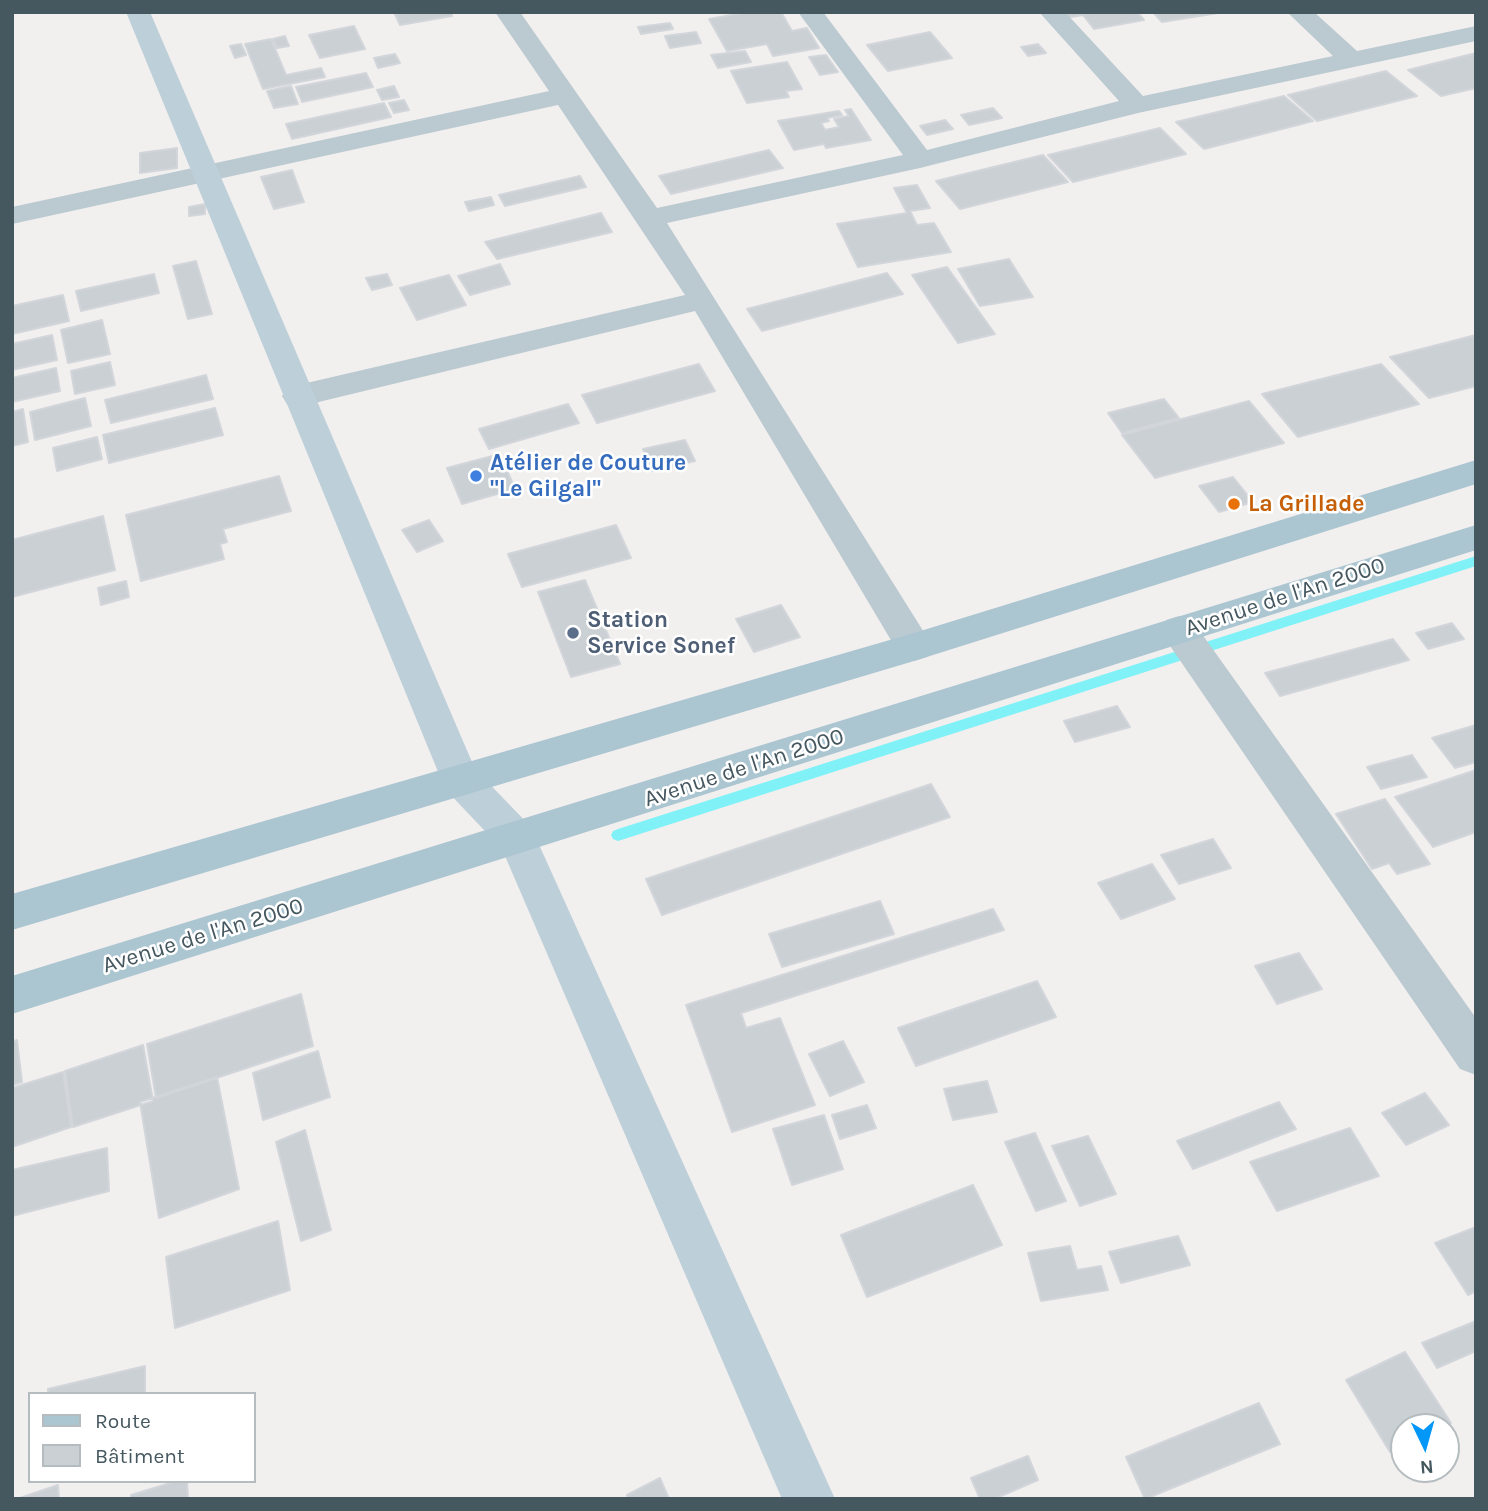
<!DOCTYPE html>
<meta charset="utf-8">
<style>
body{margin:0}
#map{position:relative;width:1488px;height:1511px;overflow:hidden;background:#f2efef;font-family:Karla,sans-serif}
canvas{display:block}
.frame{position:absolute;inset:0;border:14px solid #45575f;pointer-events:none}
.legend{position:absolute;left:28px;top:1392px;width:228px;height:91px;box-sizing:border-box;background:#fff;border:2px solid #b5bcbf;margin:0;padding:9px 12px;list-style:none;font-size:21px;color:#45575f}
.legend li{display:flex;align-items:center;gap:14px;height:35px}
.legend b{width:35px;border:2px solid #b5bcbf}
.north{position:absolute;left:1390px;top:1413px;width:70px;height:70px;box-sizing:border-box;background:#fff;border:2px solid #b5bcbf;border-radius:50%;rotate:175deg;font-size:19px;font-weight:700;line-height:28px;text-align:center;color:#45575f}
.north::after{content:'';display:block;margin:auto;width:24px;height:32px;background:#0398f7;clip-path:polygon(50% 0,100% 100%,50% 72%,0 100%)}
</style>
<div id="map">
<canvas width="1488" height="1511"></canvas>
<div class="frame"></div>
<ul class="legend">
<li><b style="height:9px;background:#abc5d1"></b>Route</li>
<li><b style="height:19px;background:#cad0d4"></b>Bâtiment</li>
</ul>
<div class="north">N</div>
</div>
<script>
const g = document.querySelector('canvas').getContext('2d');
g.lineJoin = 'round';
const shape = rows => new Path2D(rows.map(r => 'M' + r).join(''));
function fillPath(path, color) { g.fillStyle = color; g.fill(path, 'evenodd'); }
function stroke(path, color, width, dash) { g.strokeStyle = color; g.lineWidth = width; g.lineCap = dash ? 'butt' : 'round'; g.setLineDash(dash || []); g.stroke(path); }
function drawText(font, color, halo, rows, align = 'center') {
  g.font = font + ' Karla,sans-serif'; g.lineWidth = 5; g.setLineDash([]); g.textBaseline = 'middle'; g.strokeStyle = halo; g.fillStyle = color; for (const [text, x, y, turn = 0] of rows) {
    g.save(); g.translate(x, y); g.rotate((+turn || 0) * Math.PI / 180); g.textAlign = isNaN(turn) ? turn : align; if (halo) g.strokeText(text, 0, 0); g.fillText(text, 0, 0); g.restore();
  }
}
const stream = shape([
 [1476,556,1476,566,618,841,613,839,611,835,613,831,618,829,1476,556]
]);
const building = shape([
 [406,12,451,12,452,16,400,25,395,14,406,12],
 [749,12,781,12,792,31,807,28,819,48,773,56,767,44,727,51,709,19,749,12],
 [1061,12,1137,12,1144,20,1094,29,1083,15,1066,18,1061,12],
 [1153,12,1217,12,1218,13,1162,22,1153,12],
 [670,23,673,29,641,34,638,27,670,23],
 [354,26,365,49,320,58,309,35,354,26],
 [696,32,701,43,670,48,665,36,696,32],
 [930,32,952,58,888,71,867,45,930,32],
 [285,36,289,46,277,48,273,39,285,36],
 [271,39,286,75,321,68,325,77,263,89,245,44,271,39],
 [241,44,246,55,235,58,230,46,241,44],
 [1038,44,1046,53,1028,56,1021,47,1038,44],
 [745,51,751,62,718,68,711,55,745,51],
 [1476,53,1476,88,1441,96,1408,70,1476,53],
 [395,54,400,63,378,68,374,58,395,54],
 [826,55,838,72,820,75,809,57,826,55],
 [787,62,802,89,786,91,789,97,747,103,731,71,787,62],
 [1386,71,1417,96,1317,121,1288,95,1386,71],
 [366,73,373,87,302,102,296,87,366,73],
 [291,86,298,104,274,108,267,91,291,86],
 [394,86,399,97,382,100,377,90,394,86],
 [1284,96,1313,121,1204,149,1176,122,1284,96],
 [404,100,409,110,394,113,389,103,404,100],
 [384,103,391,117,292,139,286,124,384,103],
 [993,108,1002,118,969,125,961,115,993,108],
 [851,109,871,140,826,148,824,144,794,150,778,121,839,111,842,115,827,118,829,121,821,123,825,130,839,127,834,119,849,116,845,110,851,109],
 [945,120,953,129,927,135,920,126,945,120],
 [1160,128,1186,154,1073,182,1048,155,1160,128],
 [177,148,177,168,140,173,140,153,177,148],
 [769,150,783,168,671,194,659,176,769,150],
 [1043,155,1068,182,960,209,936,181,1043,155],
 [292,170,304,202,274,209,261,177,292,170],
 [580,176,586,187,505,206,499,195,580,176],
 [917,185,930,208,910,211,917,225,934,223,951,252,858,267,837,224,907,213,894,188,917,185],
 [491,197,494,205,469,211,465,202,491,197],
 [205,204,205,214,189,216,189,207,205,204],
 [601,213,612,232,497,259,485,242,601,213],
 [1009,259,1033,297,980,306,958,269,1009,259],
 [196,261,212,314,188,319,173,266,196,261],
 [500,264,510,284,470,295,458,276,500,264],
 [947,267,995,334,958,343,912,275,947,267],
 [887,273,903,294,762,331,747,309,887,273],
 [154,274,159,293,81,311,76,291,154,274],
 [387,274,392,285,372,290,366,278,387,274],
 [449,275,466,305,417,320,400,288,449,275],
 [63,295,69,321,12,334,12,306,63,295],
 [102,320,110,354,68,363,61,330,102,320],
 [52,335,57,360,12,370,12,344,52,335],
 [1476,335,1476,386,1429,398,1390,357,1476,335],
 [110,362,115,385,75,394,71,371,110,362],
 [699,364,715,391,597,423,582,395,699,364],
 [1381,364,1419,404,1298,437,1262,394,1381,364],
 [56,368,60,391,12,402,12,378,56,368],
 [206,375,213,399,111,423,105,400,206,375],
 [85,398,91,426,35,440,30,412,85,398],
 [1164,399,1179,418,1122,433,1108,413,1164,399],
 [1249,401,1284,443,1155,478,1122,435,1249,401],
 [568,404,579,423,489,449,479,429,568,404],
 [215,408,223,435,109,463,103,435,215,408],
 [23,409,28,442,12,446,12,412,23,409],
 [97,437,102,459,57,471,53,448,97,437],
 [685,440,695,461,652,471,643,449,685,440],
 [500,454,515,489,462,504,447,468,500,454],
 [279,476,291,511,223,529,227,542,220,544,224,559,141,581,126,515,279,476],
 [1233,477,1253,502,1219,512,1199,486,1233,477],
 [103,516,115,570,12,597,12,540,103,516],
 [429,520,443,541,417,552,402,530,429,520],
 [616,525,631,558,522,587,508,554,616,525],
 [585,580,620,664,571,677,538,592,585,580],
 [126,581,129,597,101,605,98,588,126,581],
 [781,605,800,637,754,652,736,619,781,605],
 [1452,623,1464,639,1428,649,1416,633,1452,623],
 [1393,639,1409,660,1280,696,1265,673,1393,639],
 [1117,706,1130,727,1075,742,1064,721,1117,706],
 [1476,725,1476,762,1455,768,1432,738,1476,725],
 [1412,755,1427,777,1381,789,1367,767,1412,755],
 [1476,770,1476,832,1433,847,1395,797,1476,770],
 [931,784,950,817,662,915,646,879,931,784],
 [1385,799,1430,864,1397,874,1389,863,1372,869,1336,814,1385,799],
 [1213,839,1231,868,1179,884,1161,855,1213,839],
 [1152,864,1175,899,1121,919,1098,883,1152,864],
 [880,901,894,934,782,967,769,934,880,901],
 [993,909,1004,930,741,1013,746,1028,780,1018,815,1105,732,1132,686,1005,993,909],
 [1299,953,1322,989,1277,1004,1255,966,1299,953],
 [1037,981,1056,1017,916,1066,898,1028,1037,981],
 [301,994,313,1046,156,1098,147,1044,301,994],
 [17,1040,22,1082,12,1085,12,1042,17,1040],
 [843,1041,864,1082,830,1096,809,1054,843,1041],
 [143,1045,153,1101,73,1127,65,1071,143,1045],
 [318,1051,330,1097,263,1120,253,1073,318,1051],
 [63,1072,71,1127,12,1147,12,1088,63,1072],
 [217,1077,239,1189,159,1218,140,1102,217,1077],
 [987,1081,997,1112,953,1120,944,1089,987,1081],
 [1425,1093,1449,1125,1406,1145,1382,1113,1425,1093],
 [1279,1102,1296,1129,1193,1169,1177,1141,1279,1102],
 [867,1105,876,1128,840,1139,832,1115,867,1105],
 [824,1115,843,1169,792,1185,773,1129,824,1115],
 [1350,1128,1379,1176,1277,1211,1250,1162,1350,1128],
 [305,1130,331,1230,301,1241,276,1142,305,1130],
 [1035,1133,1066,1201,1036,1211,1005,1142,1035,1133],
 [1088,1136,1116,1194,1080,1206,1052,1146,1088,1136],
 [107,1148,109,1191,12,1216,12,1170,107,1148],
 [973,1185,1002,1245,867,1297,841,1235,973,1185],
 [278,1221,290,1290,175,1328,166,1257,278,1221],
 [1476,1227,1476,1291,1468,1295,1435,1243,1476,1227],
 [1178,1236,1190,1265,1121,1283,1109,1252,1178,1236],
 [1070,1246,1077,1270,1101,1266,1108,1290,1041,1301,1028,1253,1070,1246],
 [1476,1321,1476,1351,1437,1368,1422,1343,1476,1321],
 [1405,1352,1451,1423,1442,1427,1404,1427,1404,1445,1390,1452,1346,1380,1405,1352],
 [145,1366,145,1394,48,1394,48,1389,145,1366],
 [1259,1403,1280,1444,1145,1499,1126,1457,1259,1403],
 [1028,1456,1038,1480,994,1499,980,1499,971,1478,1028,1456],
 [660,1478,669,1499,628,1499,627,1495,660,1478],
 [177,1481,187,1481,188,1499,131,1499,131,1495,177,1481],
 [58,1485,59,1499,17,1499,58,1485]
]);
const street = shape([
 [495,12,520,12,657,208,903,155,798,12,823,12,927,150,1119,101,1039,12,1065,12,1143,96,1333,56,1287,12,1314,12,1357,51,1476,26,1476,41,1138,113,920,168,667,223,927,637,932,647,927,657,914,661,901,657,695,311,298,407,287,404,282,396,287,388,298,385,685,295,558,105,12,224,12,207,549,91,495,12],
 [1179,616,1192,620,1476,1018,1476,1075,1460,1069,1166,640,1161,630,1166,620,1179,616]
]);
const secondary = shape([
 [126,12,150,12,475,769,531,827,835,1499,782,1499,502,849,446,790,441,779,126,12]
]);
const primary = shape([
 [1476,460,1476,484,914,661,12,930,12,894,914,633,1476,460],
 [1476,525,1476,550,12,1014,12,976,1476,525]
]);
const markers = [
 [476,476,7,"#3f7fe0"],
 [1234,504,7,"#e8710a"],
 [573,633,7,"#5c6f8a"]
];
const shopNames = [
 ["Atélier de Couture",490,463],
 ["\"Le Gilgal\"",490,489]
];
const foodNames = [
 ["La Grillade",1248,504]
];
const streetNames = [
 ["Avenue de l'An 2000",1285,597,-18],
 ["Avenue de l'An 2000",744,768,-18],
 ["Avenue de l'An 2000",203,936,-17]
];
const serviceNames = [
 ["Station",587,620],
 ["Service Sonef",587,646]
];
fillPath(stream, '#80f2f7');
fillPath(building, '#cad0d4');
stroke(building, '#d2d6db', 2);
fillPath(street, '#bbcad0');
fillPath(secondary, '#bdcfd8');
fillPath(primary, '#abc5d1');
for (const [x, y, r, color] of markers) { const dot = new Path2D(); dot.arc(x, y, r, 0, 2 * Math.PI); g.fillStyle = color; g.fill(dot); stroke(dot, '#fff', 2.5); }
drawText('bold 23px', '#366cbe', '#fff', shopNames, 'left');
drawText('bold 23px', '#c56008', '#fff', foodNames, 'left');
drawText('23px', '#45575f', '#fff', streetNames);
drawText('bold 23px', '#4e5e75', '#fff', serviceNames, 'left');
</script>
